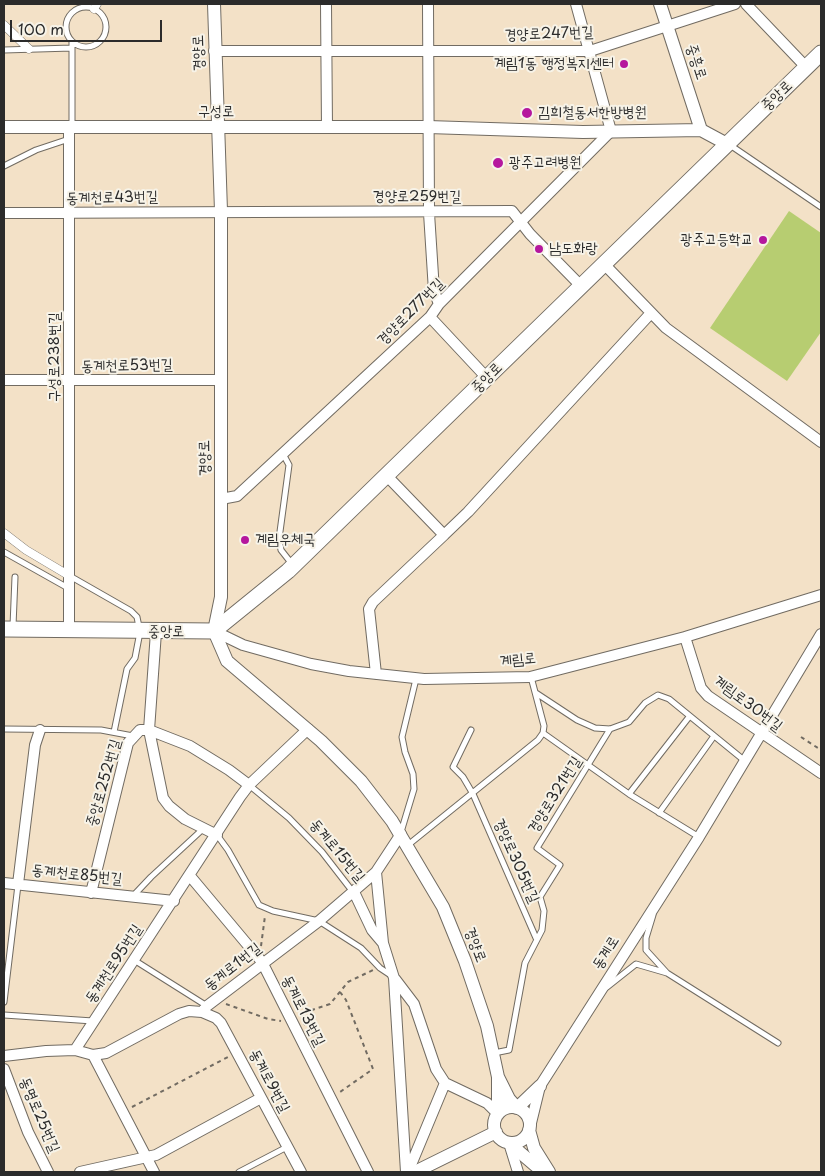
<!DOCTYPE html>
<meta charset="utf-8">
<style>
body{margin:0}
#map{position:relative;width:825px;height:1176px;overflow:hidden;background:#f3e1c7;font-family:"Playpen Sans",sans-serif}
canvas{display:block}
.frame{position:absolute;inset:0;border:5px solid #2b2b2b;pointer-events:none}
.scale{position:absolute;left:10px;top:20px;width:152px;height:22px;box-sizing:border-box;border:2px solid #2b2b2b;border-top:0;padding-left:6px;font-size:15px;line-height:18px;white-space:nowrap;color:#2b2b2b;-webkit-text-stroke:4px #f7f3e8;paint-order:stroke}
</style>
<div id="map">
<canvas width="825" height="1176"></canvas>
<div class="frame"></div>
<div class="scale">100 m</div>
</div>
<script>
const g = document.querySelector('canvas').getContext('2d');
g.lineJoin = 'round';
function fillPath(path, color) { g.fillStyle = color; g.fill(path, 'evenodd'); }
const shape = rows => new Path2D(rows.map(r => 'M' + r).join(''));
function stroke(path, color, width, dash) { g.strokeStyle = color; g.lineWidth = width; g.lineCap = dash ? 'butt' : 'round'; g.setLineDash(dash || []); g.stroke(path); }
function drawText(font, color, halo, rows, align = 'center') {
  g.font = font + ' "Playpen Sans","Poor Story",sans-serif'; g.lineWidth = 4; g.setLineDash([]); g.textBaseline = 'middle'; g.strokeStyle = halo; g.fillStyle = color; for (const [text, x, y, turn = 0] of rows) {
    g.save(); g.translate(x, y); g.rotate((+turn || 0) * Math.PI / 180); g.textAlign = isNaN(turn) ? turn : align; if (halo) g.strokeText(text, 0, 0); g.fillText(text, 0, 0); g.restore();
  }
}
const green = shape([
 [789,211,821,233,821,332,787,381,710,328]
]);
const path = shape([
 [801,737,821,750],
 [261,946,265,916],
 [340,992,346,1000,373,1069,340,1092],
 [226,1004,268,1019,281,1021],
 [304,1025,312,1010,330,1004,348,982,373,970],
 [132,1107,228,1057]
]);
const service = shape([
 '66 27a20 20 0 1 1 40 0a20 20 0 1 1-40 0Z',
 [4,50,72,48],
 [72,126,72,43],
 [730,145,821,207],
 [4,166,36,150,69,139],
 [283,454,289,465,279,539,281,550,292,564],
 [4,552,68,588],
 [68,575,131,611,137,617,140,632,135,658,127,669,114,732],
 [13,626,15,577],
 [536,693,577,720,595,728,610,729,629,722,645,703,658,695,669,699,745,761],
 [4,729,101,730,133,736],
 [471,730,453,767,463,777,473,794,536,938],
 [543,733,629,794,699,837],
 [249,785,289,818,322,852,353,892],
 [629,794,689,717],
 [659,813,714,736],
 [401,832,414,789,413,774,405,752,402,737,416,679],
 [217,835,228,850,259,905,273,911,319,921,361,948,380,968,392,976],
 [408,845,538,740,543,733,544,726,531,677],
 [133,896,151,877,204,828],
 [134,960,207,1006],
 [667,973,778,1043],
 [607,987,636,964,667,973,646,950,646,938,653,915],
 [4,1002,18,885],
 [4,1015,93,1021],
 [494,1053,509,1050,525,963,542,930,544,911,540,897,560,865,537,848,610,729],
 [239,1172,287,1147]
]);
const pedestrian = shape([
 [94,9,97,4],
 [4,25,29,49],
 [4,533,26,550,68,575]
]);
const minor = shape([
 [326,4,327,128],
 [428,4,429,213,434,291,439,304],
 [746,4,806,67],
 [214,51,590,51,735,4],
 [4,213,512,211,530,234,581,286],
 [604,264,666,328,821,442],
 [430,317,487,378],
 [4,380,220,380],
 [221,499,237,496,430,317,439,304,611,131,576,4],
 [444,535,468,512,651,313],
 [69,631,69,127],
 [214,631,243,645,311,664,349,671,424,679,530,677,685,637,821,595],
 [156,632,149,730,163,798,169,806,185,819,217,835],
 [685,637,701,688,708,696,821,773],
 [376,674,369,609,373,602,444,535,387,476],
 [190,876,262,962,368,1172],
 [4,883,174,901],
 [18,884,35,745,40,730],
 [354,892,372,930,383,943,394,978,406,1172],
 [91,893,128,743,140,730,149,730,190,746,229,770,249,785],
 [383,943,376,872,401,834],
 [395,979,414,1004,436,1069,445,1083],
 [202,1012,216,1018,221,1023,301,1172],
 [75,1050,240,797,249,785,308,729],
 [93,1055,154,1172],
 [4,1056,46,1051,75,1050,93,1055,106,1053,179,1014,189,1011,202,1012,207,1006,319,921,376,872],
 [4,1069,28,1132,48,1172],
 [445,1083,487,1103,498,1114],
 [530,1127,540,1086,699,837,821,634],
 [509,1143,518,1172],
 [80,1172,156,1155,261,1098],
 [408,1172,445,1083]
]);
const tertiary = shape([
 [214,4,221,211,221,597,214,631,227,661,321,741,361,781,392,821,443,907,465,961,487,1026,498,1077],
 [660,4,701,130],
 [4,127,428,127,583,132,701,130,727,144],
 '494 1125a18 18 0 1 1 36 0a18 18 0 1 1-36 0Z',
 [498,1114,498,1077,509,1099,517,1108,540,1086],
 [529,1130,534,1148,549,1172],
 [509,1143,543,1172],
 [415,1172,496,1132]
]);
const secondary = shape([
 [4,629,214,631,288,571,821,53]
]);
const markers = [
 [624,64,5,"#b5179e"],
 [527,113,6,"#b5179e"],
 [498,163,6,"#b5179e"],
 [763,240,5,"#b5179e"],
 [539,249,5,"#b5179e"],
 [245,540,5,"#b5179e"]
];
const streetNames = [
 ["경양로247번길",549,34,-2],
 ["경양로",199,53,-92],
 ["중흥로",696,62,72],
 ["중앙로",777,96,-44],
 ["구성로",216,112],
 ["경양로259번길",417,197],
 ["동계천로43번길",112,198,-1],
 ["경양로277번길",411,312,-45],
 ["구성로238번길",55,357,-90],
 ["동계천로53번길",127,366,-1],
 ["중앙로",487,378,-45],
 ["경양로",205,458,-91],
 ["중앙로",166,632],
 ["계림로",518,660,-5],
 ["계림로30번길",748,704,37],
 ["중앙로252번길",104,783,-74],
 ["경양로321번길",555,795,-58],
 ["동계로15번길",337,851,50],
 ["경양로305번길",516,861,66],
 ["동계천로85번길",77,875,6],
 ["경양로",475,945,69],
 ["동계로",606,953,-58],
 ["동계천로95번길",114,964,-57],
 ["동계로1번길",233,967,-38],
 ["동계로13번길",303,1011,63],
 ["동계로9번길",269,1081,62],
 ["동명로25번길",39,1115,67]
];
const poiNames = [
 ["계림1동 행정복지센터",614,64,"right"],
 ["김희철동서한방병원",538,113],
 ["광주고려병원",509,163],
 ["광주고등학교",753,240,"right"],
 ["남도화랑",549,249],
 ["계림우체국",255,540]
];
fillPath(green, '#b7cd71');
stroke(service, '#716b62', 7);
stroke(pedestrian, '#716b62', 9);
stroke(minor, '#716b62', 12);
stroke(tertiary, '#716b62', 14);
stroke(secondary, '#716b62', 17);
stroke(path, '#716b62', 2, [4, 4]);
stroke(service, '#fff', 5);
stroke(pedestrian, '#fff', 8);
stroke(minor, '#fff', 10);
stroke(tertiary, '#fff', 12);
stroke(secondary, '#fff', 15);
for (const [x, y, r, color] of markers) { const dot = new Path2D(); dot.arc(x, y, r, 0, 2 * Math.PI); g.fillStyle = color; g.fill(dot); stroke(dot, '#f7f3e8', 2); }
drawText('15px', '#2b2b2b', '#f7f3e8', streetNames);
drawText('15px', '#2b2b2b', '#f7f3e8', poiNames, 'left');
</script>
